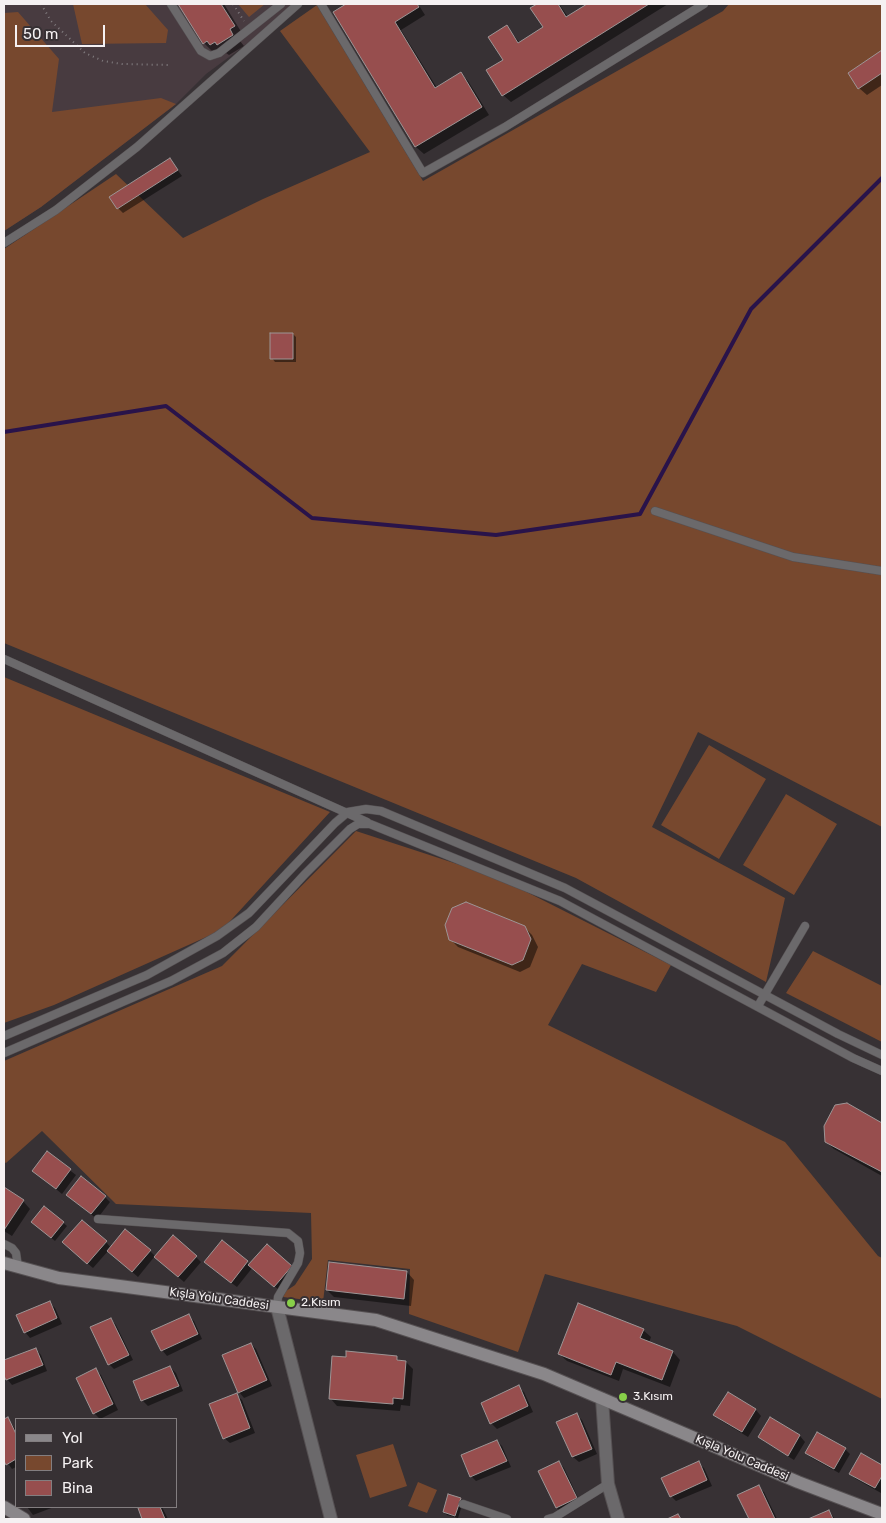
<!DOCTYPE html>
<meta charset="utf-8">
<style>
body{margin:0}
#map{position:relative;width:886px;height:1523px;overflow:hidden;background:#373134;font-family:Rubik,sans-serif}
canvas{display:block}
.frame{position:absolute;inset:0;border:5px solid #f5f1f2;pointer-events:none}
.legend{position:absolute;left:15px;top:1418px;width:162px;height:90px;box-sizing:border-box;background:#373134;border:1px solid #837e80;margin:0;padding:6px 9px;list-style:none;font-size:15px;color:#f5f1f2}
.legend li{display:flex;align-items:center;gap:10px;height:25px}
.legend b{width:25px;border:1px solid #837e80}
.scale{position:absolute;left:15px;top:25px;width:90px;height:22px;box-sizing:border-box;border:2px solid #f5f1f2;border-top:0;padding-left:6px;font-size:15px;line-height:18px;white-space:nowrap;color:#f5f1f2;-webkit-text-stroke:4px #373134;paint-order:stroke}
</style>
<div id="map">
<canvas width="886" height="1523"></canvas>
<div class="frame"></div>
<ul class="legend">
<li><b style="height:6px;background:#8a878a"></b>Yol</li>
<li><b style="height:14px;background:#77482e"></b>Park</li>
<li><b style="height:14px;background:#974e4e"></b>Bina</li>
</ul>
<div class="scale">50 m</div>
</div>
<script>
const g = document.querySelector('canvas').getContext('2d');
g.lineJoin = 'round';
function fillPath(path, color) { g.fillStyle = color; g.fill(path, 'evenodd'); }
const shape = rows => new Path2D(rows.map(r => 'M' + r).join(''));
function stroke(path, color, width, dash) { g.strokeStyle = color; g.lineWidth = width; g.lineCap = dash ? 'butt' : 'round'; g.setLineDash(dash || []); g.stroke(path); }
function drawText(font, color, halo, rows, align = 'center') {
  g.font = font + ' Rubik,sans-serif'; g.lineWidth = 4; g.setLineDash([]); g.textBaseline = 'middle'; g.strokeStyle = halo; g.fillStyle = color; for (const [text, x, y, turn = 0] of rows) {
    g.save(); g.translate(x, y); g.rotate((+turn || 0) * Math.PI / 180); g.textAlign = isNaN(turn) ? turn : align; if (halo) g.strokeText(text, 0, 0); g.fillText(text, 0, 0); g.restore();
  }
}
const built = shape([
 [4,4,301,4,206,74,176,104,41,207,4,231]
]);
const green = shape([
 [73,4,145,4,168,30,166,43,82,44],
 [238,4,265,4,249,17],
 [729,4,882,4,882,827,698,732,652,827,785,898,766,982,576,878,4,643,4,249,116,174,183,238,263,199,370,152,280,31,317,5,423,181,723,11],
 [18,12,59,59,52,112,161,98,176,104,41,207,4,231,4,13],
 [4,677,330,812,222,930,54,1005,4,1023],
 [709,745,766,779,719,859,661,825],
 [786,794,837,824,794,895,743,865],
 [356,831,497,877,671,965,656,992,582,964,548,1025,785,1142,878,1256,882,1258,882,1399,737,1326,545,1274,518,1352,409,1314,410,1269,328,1260,323,1302,283,1297,286,1291,295,1285,312,1259,311,1213,116,1204,42,1131,6,1163,4,1162,4,1061,222,966],
 [813,951,882,986,882,1042,786,993],
 [393,1444,407,1486,370,1498,356,1455],
 [418,1482,437,1490,427,1513,408,1506]
]);
const shadow = shape([
 [180,4,224,4,245,38,240,41,244,46,229,55,226,53,222,55,215,54,204,43],
 [348,4,418,4,425,15,401,30,437,88,461,74,468,81,489,115,424,154,416,147,335,12],
 [539,4,559,4,568,17,589,4,668,4,511,102,503,95,507,27,520,43,544,28,532,8],
 [882,51,882,85,867,95,859,88,850,73],
 [170,160,182,176,123,213,118,208],
 [293,334,296,337,296,362,275,362,272,358],
 [524,927,532,935,538,947,530,967,520,972,458,947,450,939],
 [847,1104,882,1125,882,1176,834,1149,826,1142],
 [47,1153,76,1175,62,1194,34,1171],
 [4,1189,23,1201,30,1209,12,1236,4,1231],
 [105,1197,110,1202,97,1219,73,1200],
 [45,1207,67,1226,55,1241,36,1225],
 [106,1242,111,1248,150,1251,155,1256,138,1277,108,1251,93,1268,69,1248],
 [222,1242,250,1265,291,1267,297,1272,280,1291,253,1267,237,1287,211,1268],
 [196,1257,201,1262,184,1282,161,1262],
 [407,1272,414,1280,411,1306,334,1297,327,1290],
 [49,1302,55,1308,62,1324,30,1338,25,1332],
 [188,1316,194,1321,202,1339,167,1356,162,1350],
 [111,1319,116,1325,133,1360,114,1369,109,1364],
 [643,1330,651,1337,649,1343,673,1352,680,1360,670,1387,623,1369,619,1381,567,1361,559,1354],
 [251,1344,256,1349,272,1386,244,1398,239,1392],
 [36,1349,41,1355,47,1371,12,1385,7,1379,4,1372,4,1362],
 [396,1357,401,1362,406,1362,413,1369,410,1406,401,1405,400,1411,337,1406,330,1398],
 [170,1367,176,1373,183,1391,148,1406,143,1401,135,1382],
 [96,1370,101,1375,118,1410,100,1419,94,1413],
 [518,1387,524,1392,533,1412,497,1429,491,1423],
 [728,1393,756,1410,761,1416,748,1437,720,1420,715,1414],
 [236,1394,242,1400,255,1433,230,1443,224,1438],
 [576,1414,582,1420,597,1454,579,1462,573,1457,558,1422],
 [771,1418,800,1436,805,1442,794,1460,765,1442,759,1437],
 [8,1419,16,1430,16,1467,12,1469,4,1458,4,1421],
 [497,1441,502,1446,511,1467,476,1481,471,1476],
 [845,1449,850,1454,839,1473,812,1458,806,1453],
 [861,1454,882,1466,882,1490,881,1493,856,1479,850,1473],
 [559,1462,564,1468,581,1504,562,1513,557,1508],
 [698,1463,704,1468,712,1486,676,1501,671,1496],
 [758,1487,764,1492,777,1519,750,1519,739,1496],
 [460,1499,463,1502,458,1518,447,1515,444,1512],
 [27,1507,54,1507,33,1515],
 [145,1507,162,1507,168,1519,144,1519,140,1509],
 [829,1511,835,1519,811,1519]
]);
const stream = shape([
 [4,432,166,406,312,518,496,535,640,514,751,309,882,178]
]);
const building = shape([
 [178,4,221,4,235,26,230,29,233,35,217,45,215,42,210,45,207,41,203,44,178,4],
 [346,4,417,4,419,7,395,22,435,88,461,72,482,107,415,147,333,12,346,4],
 [537,4,558,4,566,17,587,4,649,4,502,96,486,70,503,60,488,37,507,25,518,43,543,27,530,8,537,4],
 [882,50,882,73,858,89,848,73,882,50],
 [170,158,178,170,117,209,109,197,170,158],
 [270,333,293,333,293,359,270,359,270,333],
 [466,902,525,926,531,939,523,960,512,965,449,940,445,925,452,908,466,902],
 [847,1103,882,1123,882,1172,825,1142,824,1126,835,1105,847,1103],
 [47,1151,71,1169,56,1189,32,1171,47,1151],
 [81,1176,106,1196,91,1214,66,1195,81,1176],
 [4,1187,24,1200,4,1230,4,1187],
 [44,1206,64,1222,51,1238,31,1222,44,1206],
 [82,1220,107,1241,87,1264,62,1242,82,1220],
 [125,1229,151,1250,132,1272,107,1251,125,1229],
 [173,1235,197,1256,178,1277,154,1257,173,1235],
 [222,1240,248,1261,231,1283,204,1262,222,1240],
 [267,1244,292,1266,274,1287,248,1265,267,1244],
 [329,1262,407,1271,404,1299,326,1290,329,1262],
 [50,1301,57,1318,24,1333,16,1315,50,1301],
 [578,1303,644,1329,640,1338,673,1351,662,1380,616,1362,611,1375,558,1354,578,1303],
 [189,1314,198,1334,161,1351,151,1331,189,1314],
 [111,1318,129,1355,108,1365,90,1327,111,1318],
 [251,1343,267,1380,238,1393,222,1355,251,1343],
 [36,1348,43,1365,6,1380,4,1376,4,1360,36,1348],
 [346,1351,397,1356,397,1360,406,1361,403,1399,393,1398,393,1404,329,1399,332,1356,346,1357,346,1351],
 [170,1366,179,1386,141,1401,133,1381,170,1366],
 [96,1368,113,1404,93,1414,76,1378,96,1368],
 [519,1385,528,1406,490,1424,481,1403,519,1385],
 [728,1392,756,1409,742,1432,713,1415,728,1392],
 [237,1393,250,1428,223,1439,209,1404,237,1393],
 [577,1413,592,1449,572,1457,556,1422,577,1413],
 [8,1417,16,1434,16,1459,6,1465,4,1461,4,1419,8,1417],
 [770,1417,800,1435,788,1456,758,1437,770,1417],
 [817,1432,846,1448,834,1469,805,1453,817,1432],
 [497,1440,507,1461,470,1477,461,1455,497,1440],
 [861,1453,882,1465,882,1476,875,1488,849,1474,861,1453],
 [559,1461,577,1498,556,1508,538,1471,559,1461],
 [699,1461,707,1480,670,1497,661,1478,699,1461],
 [759,1485,775,1519,749,1519,737,1495,759,1485],
 [448,1494,461,1498,455,1516,443,1512,448,1494],
 [142,1507,160,1507,165,1519,142,1519,138,1508,142,1507],
 [829,1510,833,1519,808,1519,829,1510],
 [678,1514,681,1519,667,1519,678,1514]
]);
const path = shape([
 [41,4,51,21,85,53,103,61,122,64,169,65],
 [233,4,244,21]
]);
const lane = shape([
 [171,4,201,51,210,56,219,53,281,4],
 [321,4,423,173,505,127,704,4],
 [4,243,56,210,137,147,298,4],
 [655,511,793,557,882,571],
 [4,659,367,822],
 [758,1006,805,926],
 [4,1036,147,975,217,936,249,913,335,823,348,812,366,809,381,811,565,888,838,1034,882,1055],
 [4,1053,171,981,223,953,256,927,305,874,350,829,358,824,370,824,560,901,853,1058,882,1071],
 [98,1219,288,1233,298,1241,300,1253,298,1263,278,1297,277,1307],
 [4,1244,12,1248,16,1253,18,1267],
 [463,1504,507,1519],
 [548,1519,555,1517,608,1484]
]);
const street = shape([
 [277,1307,331,1519],
 [602,1399,608,1484,618,1519]
]);
const secondary = shape([
 [4,1263,59,1278,376,1320,544,1374,798,1482,882,1514],
 [4,1507,24,1519]
]);
const markers = [
 [291,1303,5,"#88cf49"],
 [623,1397,5,"#88cf49"]
];
const streetNames = [
 ["Kışla Yolu Caddesi",219,1299,8],
 ["Kışla Yolu Caddesi",742,1458,23]
];
const poiNames = [
 ["2.Kısım",301,1303],
 ["3.Kısım",633,1397]
];
fillPath(built, '#483b40');
fillPath(green, '#77482e');
fillPath(shadow, '#0007');
stroke(stream, '#29134a', 4);
fillPath(building, '#974e4e');
stroke(building, '#9d9595', 1);
stroke(lane, '#555052', 9);
stroke(street, '#555052', 14);
stroke(secondary, '#555052', 14);
stroke(path, '#837e80', 2, [1, 4]);
stroke(lane, '#6b696b', 8);
stroke(street, '#6b696b', 12);
stroke(secondary, '#8a878a', 12);
for (const [x, y, r, color] of markers) { const dot = new Path2D(); dot.arc(x, y, r, 0, 2 * Math.PI); g.fillStyle = color; g.fill(dot); stroke(dot, '#373134', 2); }
drawText('12px', '#f5f1f2', '#373134', streetNames);
drawText('12px', '#f5f1f2', '#373134', poiNames, 'left');
</script>
